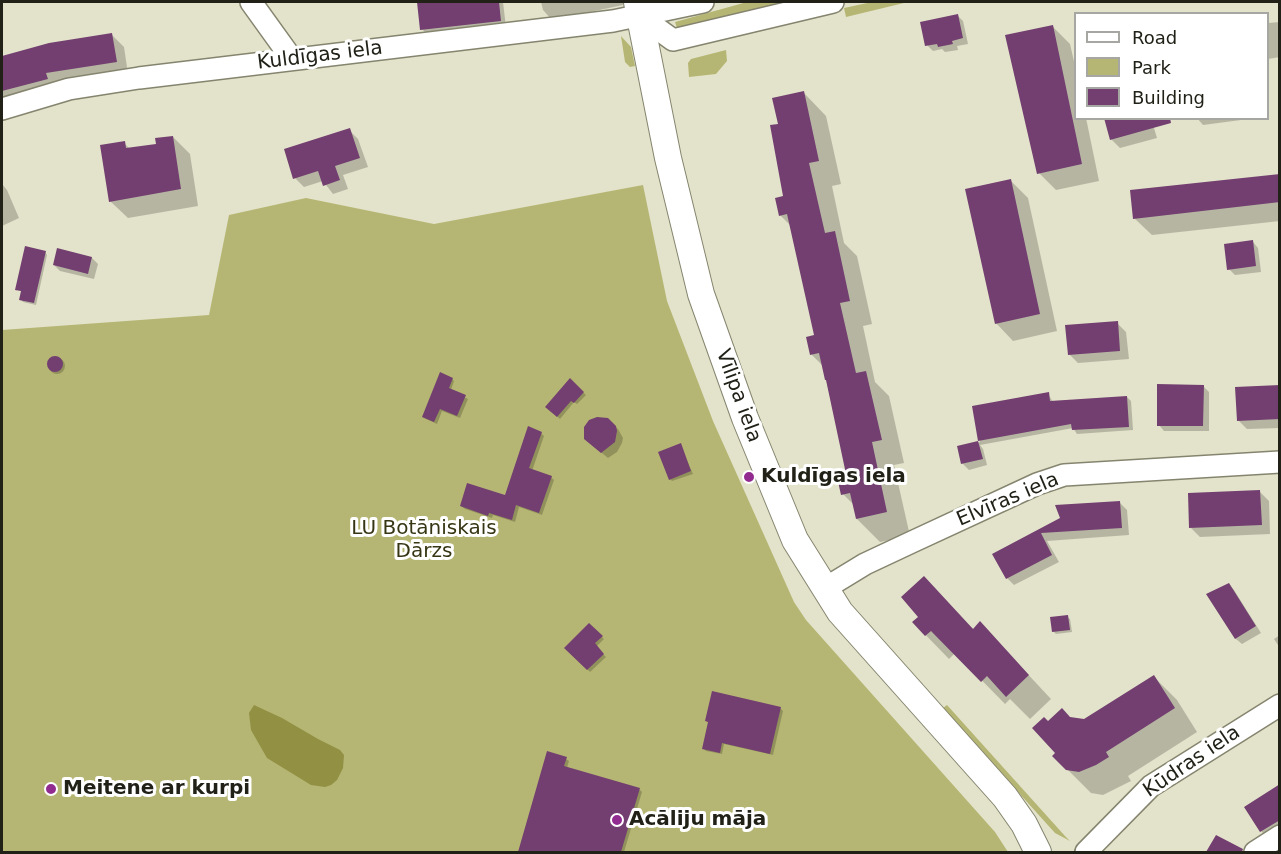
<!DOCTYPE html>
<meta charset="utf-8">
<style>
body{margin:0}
#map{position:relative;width:1281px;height:854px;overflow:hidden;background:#e3e3cb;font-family:"DejaVu Sans",sans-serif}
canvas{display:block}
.frame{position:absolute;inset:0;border:3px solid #212118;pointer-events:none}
.legend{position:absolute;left:1074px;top:12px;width:195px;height:108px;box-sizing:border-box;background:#fff;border:2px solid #a6a6a3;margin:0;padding:8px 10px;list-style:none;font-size:18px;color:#212118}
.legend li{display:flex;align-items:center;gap:12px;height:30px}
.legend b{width:30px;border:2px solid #a6a6a3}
</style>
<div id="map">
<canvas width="1281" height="854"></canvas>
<div class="frame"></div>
<ul class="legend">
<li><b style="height:8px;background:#fff"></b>Road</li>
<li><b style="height:16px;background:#b6b674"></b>Park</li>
<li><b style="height:16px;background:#723f70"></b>Building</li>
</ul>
</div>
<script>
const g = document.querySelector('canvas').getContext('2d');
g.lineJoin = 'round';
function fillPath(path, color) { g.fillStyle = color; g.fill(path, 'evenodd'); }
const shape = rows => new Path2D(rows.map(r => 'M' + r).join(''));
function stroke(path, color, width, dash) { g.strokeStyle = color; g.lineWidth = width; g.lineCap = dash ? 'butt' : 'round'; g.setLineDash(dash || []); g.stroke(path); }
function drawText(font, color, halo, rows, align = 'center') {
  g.font = font + ' "DejaVu Sans",sans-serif'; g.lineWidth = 6; g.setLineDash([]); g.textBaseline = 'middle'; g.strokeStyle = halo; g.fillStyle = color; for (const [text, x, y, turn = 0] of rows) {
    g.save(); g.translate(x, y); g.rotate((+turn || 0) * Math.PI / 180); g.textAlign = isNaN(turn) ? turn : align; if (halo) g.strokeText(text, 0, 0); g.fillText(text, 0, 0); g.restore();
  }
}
const green = shape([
 [747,2,793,2,678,31,675,22],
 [872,2,903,2,904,3,846,17,844,8],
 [621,36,631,47,635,66,630,67,625,62],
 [726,50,727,61,716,74,689,77,688,63,691,59],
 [643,185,667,301,713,421,794,602,806,620,995,832,1008,852,2,852,2,330,209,315,229,215,306,198,434,224],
 [947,705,1065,836,1070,841,1055,833,1027,802,943,708]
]);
const water = shape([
 [254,705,282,718,318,739,340,750,344,755,343,768,337,780,331,785,325,787,311,785,267,758,251,730,249,713]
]);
const shadow = shape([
 [419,2,503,2,506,27,428,35,422,29],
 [541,2,626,2,623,5,552,20,543,10],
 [958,16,963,21,968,44,957,46,958,50,945,52,942,49,933,51,927,45],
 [1280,22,1280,57,1268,59,1268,23],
 [1053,27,1070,44,1076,70,1076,118,1086,118,1099,181,1056,190,1039,173],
 [112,35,124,47,128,74,2,106,2,57,49,45],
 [803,92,826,116,841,184,832,186,844,243,857,256,872,324,863,326,875,382,889,396,904,463,894,465,910,536,880,542,857,519,854,505,843,494,848,476,823,366,812,355,808,338,816,336,792,227,780,215,785,197,780,125],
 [1151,118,1157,138,1120,148,1111,139],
 [1240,118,1241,120,1203,125,1197,118],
 [349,130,358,139,368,167,343,175,348,189,333,194,323,181,304,187,295,178],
 [173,137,190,154,198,206,128,218,110,201,124,143,130,149,157,145],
 [1280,175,1280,221,1152,235,1134,218],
 [1011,181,1028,198,1057,331,1013,341,996,323],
 [2,184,7,190,19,218,2,226],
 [1253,242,1258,248,1261,272,1235,275,1229,269],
 [58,250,92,258,98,264,94,279,60,271,54,265],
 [45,252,47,255,36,305,23,302,21,300,23,292,17,289],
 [1117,323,1126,332,1129,359,1078,363,1069,354],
 '49 366a8 8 0 1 1 16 0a8 8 0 1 1-16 0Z',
 [452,379,454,381,451,390,468,399,460,418,442,411,437,424,426,419,423,417],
 [570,381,586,395,577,404,574,402,560,419,547,407],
 [1203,386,1209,392,1209,431,1164,431,1159,425],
 [1280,387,1280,428,1247,429,1238,420],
 [1048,394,1053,402,1127,397,1131,401,1133,430,1077,434,1073,428,980,445,983,449,987,465,969,470,963,464,959,447,980,442,973,407],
 [611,423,618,429,623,438,622,443,617,452,608,458,587,441],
 [541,433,544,436,532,471,551,477,554,480,542,515,519,507,515,522,493,515,492,518,465,509,461,506,506,497],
 [680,445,693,474,672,481,670,479],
 [1260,492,1269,501,1270,534,1200,537,1191,528],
 [1119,502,1127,510,1129,535,1047,541,1059,562,1014,585,1007,578,994,554,1062,519],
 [924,578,974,630,980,623,1051,699,1030,719,1010,699,1005,704,955,653,949,659,914,623,921,617],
 [1229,584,1234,590,1261,633,1242,644,1236,639,1208,594],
 [1067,617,1070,619,1072,632,1056,634,1053,631],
 [589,625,604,639,596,647,606,657,590,672,566,648],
 [1280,635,1280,648,1274,639],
 [1154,677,1177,700,1197,732,1128,776,1131,781,1103,795,1091,793,1054,756,1057,753,1048,723,1070,718,1085,721],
 [781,709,783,711,773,755,724,744,722,754,706,751,703,748,709,723,707,721],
 [566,759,569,761,567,768,640,790,642,792,624,852,523,852,520,850],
 [1280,786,1280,848,1278,849,1261,831],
 [1217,837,1241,850,1243,852,1208,852]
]);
const building = shape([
 [417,2,499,2,501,21,420,30],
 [958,14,963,38,952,41,953,44,938,47,937,44,925,46,920,22],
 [1053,25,1082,164,1037,174,1005,35],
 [112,33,117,62,46,73,48,79,2,91,2,56,49,43],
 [804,91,819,161,809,163,825,233,835,231,850,301,840,303,856,373,866,371,882,440,872,442,887,512,856,519,850,493,841,495,839,486,837,476,846,474,826,380,825,380,819,353,810,355,806,337,814,335,787,214,779,216,775,198,783,196,770,125,778,124,772,98],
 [1104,118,1170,118,1171,123,1110,140],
 [350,128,360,158,335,166,340,180,323,186,318,171,293,179,284,149],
 [173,136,181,189,109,202,100,145,125,141,126,148,156,144,155,138],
 [1280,174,1280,202,1133,219,1130,190],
 [1011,179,1040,314,995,324,965,189],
 [1253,240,1256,266,1227,270,1224,244],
 [25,246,46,251,34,303,19,300,21,291,15,290],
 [57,248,92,257,88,274,53,265],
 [1118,321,1120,351,1068,355,1065,325],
 '47 364a8 8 0 1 1 16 0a8 8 0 1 1-16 0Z',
 [440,372,453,378,449,388,466,395,457,416,440,409,434,422,422,417],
 [570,378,584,392,574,403,571,401,557,417,545,407],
 [1157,384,1204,385,1203,426,1157,426],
 [1280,385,1280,419,1237,421,1235,387],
 [1049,392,1050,401,1127,396,1129,427,1072,430,1071,424,978,441,972,406],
 [597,417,608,418,616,426,617,431,615,442,601,453,584,439,584,427,589,420],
 [528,426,542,432,529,468,552,476,539,513,516,505,512,520,489,513,488,516,460,506,467,483,505,495],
 [978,441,983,459,961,464,957,446],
 [681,443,691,471,669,480,658,452],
 [1260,490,1262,525,1189,528,1188,493],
 [1120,501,1122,528,1041,533,1052,555,1006,579,992,554,1060,518,1055,505],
 [924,576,973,629,980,621,1029,675,1006,697,987,676,981,682,931,631,925,636,912,622,918,617,901,597],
 [1229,583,1256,626,1235,639,1206,594],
 [1068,615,1070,630,1052,632,1050,617],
 [589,623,603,636,595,643,604,654,587,670,564,648],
 [1154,675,1175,708,1106,752,1109,757,1096,765,1079,772,1066,770,1052,756,1055,753,1032,728,1044,717,1048,721,1062,708,1070,717,1084,719],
 [712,691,781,707,770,754,722,743,720,753,702,749,708,722,705,721],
 [547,751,567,757,564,766,640,788,621,852,518,852],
 [1280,784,1280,820,1260,832,1244,807],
 [1216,835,1243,849,1242,852,1206,852]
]);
const minor = shape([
 [251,2,292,59],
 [640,16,673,40,833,2],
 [2,109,69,89,139,78,613,21,703,2],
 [824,589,865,564,914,541,1037,484,1064,475,1280,462],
 [1086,852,1151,786,1280,705],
 [1255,852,1280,836]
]);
const tertiary = shape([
 [637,2,668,158,701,294,745,418,795,540,840,612,1005,797,1024,824,1038,852]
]);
const markers = [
 [749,477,6,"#922b90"],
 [51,789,6,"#922b90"],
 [617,820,6,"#922b90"]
];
const streetNames = [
 ["Kuldīgas iela",320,56,-7],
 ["Vīlipa iela",738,396,70],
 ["Elvīras iela",1008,500,-23],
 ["Kūdras iela",1192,762,-34]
];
const poiNames = [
 ["Kuldīgas iela",761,477],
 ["Meitene ar kurpi",63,789],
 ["Acāliju māja",629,820]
];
const parkNames = [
 ["LU Botāniskais",424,529],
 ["Dārzs",424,552]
];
fillPath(green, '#b6b674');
fillPath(water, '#919043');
fillPath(shadow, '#0003');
fillPath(building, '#723f70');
stroke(minor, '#85856f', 24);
stroke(tertiary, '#85856f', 28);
stroke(minor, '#fff', 21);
stroke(tertiary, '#fff', 26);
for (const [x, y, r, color] of markers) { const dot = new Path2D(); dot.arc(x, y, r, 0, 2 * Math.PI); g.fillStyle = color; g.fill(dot); stroke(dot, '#fff', 2); }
drawText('20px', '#212118', '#fff', streetNames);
drawText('bold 20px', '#212118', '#fff', poiNames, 'left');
drawText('20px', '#373614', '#fff', parkNames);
</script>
